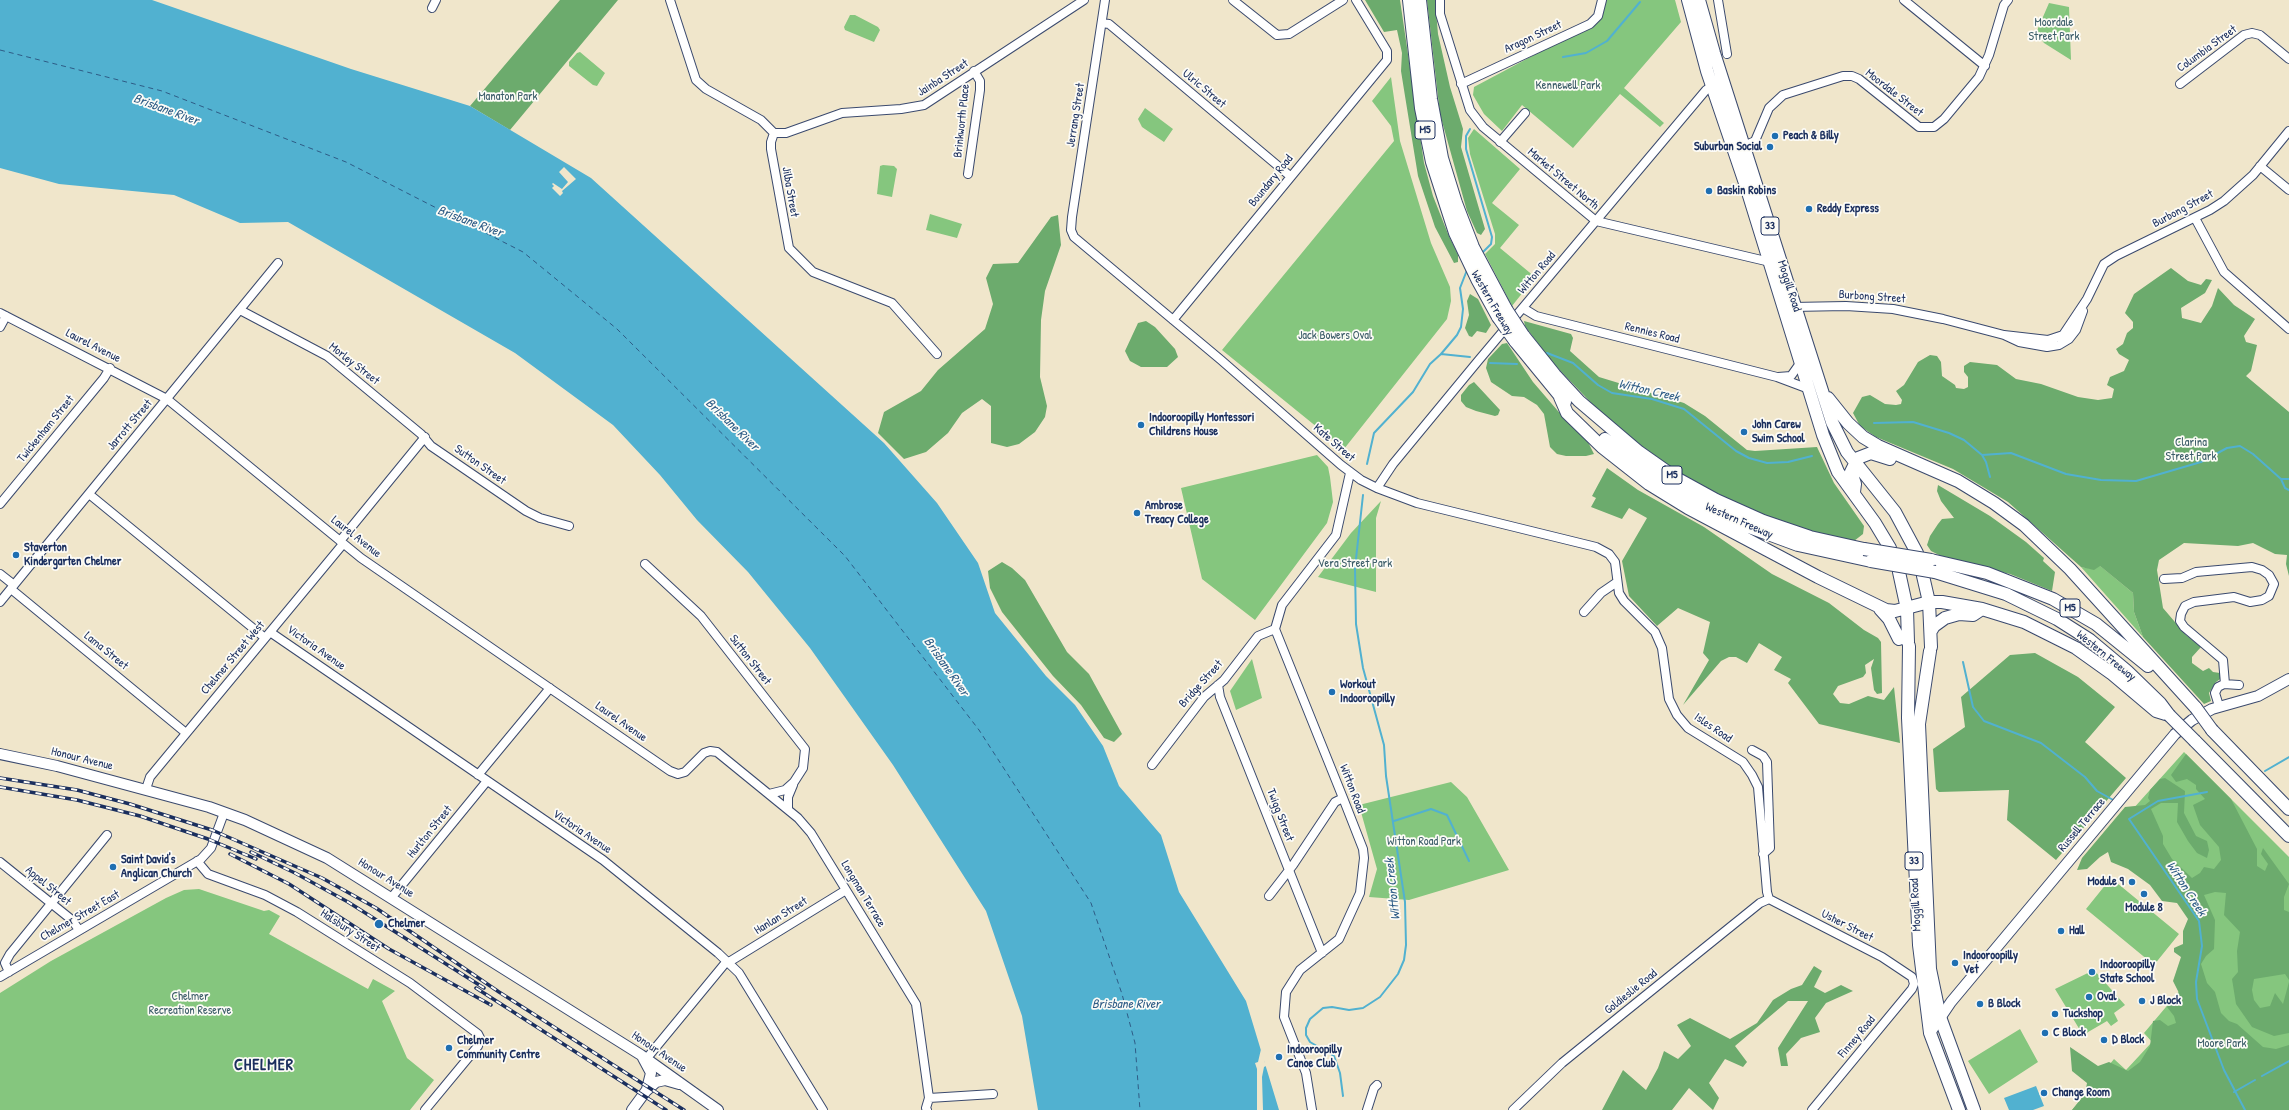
<!DOCTYPE html>
<style>
body{margin:0}
canvas{display:block;background:#f0e6cb}
</style>
<canvas width="2289" height="1110"></canvas>
<script>
const g = document.querySelector('canvas').getContext('2d');
g.lineJoin = 'round';
function fillPath(path, color) { g.fillStyle = color; g.fill(path, 'evenodd'); }
const shape = rows => new Path2D(rows.map(r => 'M' + r).join(''));
function stroke(path, color, width, dash) { g.strokeStyle = color; g.lineWidth = width; g.lineCap = dash ? 'butt' : 'round'; g.setLineDash(dash || []); g.stroke(path); }
function drawText(font, color, halo, rows, align = 'center') {
  g.font = font + ' "Patrick Hand",sans-serif'; g.lineWidth = 3.5; g.setLineDash([]); g.textBaseline = 'middle'; g.strokeStyle = halo; g.fillStyle = color; for (const [text, x, y, turn = 0] of rows) {
    g.save(); g.translate(x, y); g.rotate((+turn || 0) * Math.PI / 180); g.textAlign = isNaN(turn) ? turn : align; if (halo) g.strokeText(text, 0, 0); g.fillText(text, 0, 0); g.restore();
  }
}
const green = shape([
 [1607,0,1675,0,1681,22,1624,88,1664,123,1660,127,1620,94,1573,148,1522,105,1502,131,1484,114,1473,95,1474,87,1598,21],
 [2049,3,2069,7,2071,60,2044,43,2036,33],
 [850,15,855,15,878,27,880,30,874,42,845,30,844,27],
 [580,52,605,73,597,86,593,85,569,66,569,62,577,53],
 [1391,77,1400,141,1431,243,1450,287,1451,301,1447,319,1344,449,1222,350,1394,141,1391,126,1372,101],
 [1145,108,1173,129,1164,142,1142,127,1138,119],
 [1474,129,1520,169,1492,203,1519,225,1500,248,1535,277,1512,306,1485,254,1495,244,1495,234,1470,154,1468,138],
 [883,165,894,166,897,169,892,197,877,194,880,166],
 [930,214,962,224,957,238,926,230],
 [1317,455,1328,467,1330,477,1333,502,1327,523,1255,620,1202,579,1181,488],
 [1381,501,1376,518,1376,592,1318,577,1351,533],
 [2099,565,2133,593,2134,612,2143,637,2081,567,2094,569],
 [1252,659,1262,698,1236,710,1230,691],
 [2184,752,2289,857,2289,1110,2072,1110,2114,1059,2126,1070,2152,1042,2144,1033,2182,988,2193,918,2115,829],
 [1451,782,1467,797,1509,870,1409,900,1369,897,1377,869,1359,805],
 [2111,878,2179,934,2154,965,2086,909],
 [199,889,264,911,269,910,280,916,269,934,368,989,373,979,395,991,382,1001,407,1058,434,1080,410,1110,0,1110,0,993,51,961,166,898,184,890],
 [2094,970,2125,1005,2114,1013,2118,1021,2111,1026,2107,1021,2083,1035,2055,989],
 [2020,1029,2038,1062,1989,1094,1968,1061]
]);
const forest = shape([
 [560,0,618,0,510,130,470,106],
 [1365,0,1400,0,1424,163,1433,196,1448,234,1458,255,1458,262,1454,263,1435,227,1418,176,1405,96,1401,71,1402,53,1397,30,1384,32],
 [1427,0,1435,0,1438,34,1450,87,1463,129,1461,147,1485,229,1481,235,1477,233,1467,211,1440,114],
 [1058,215,1061,245,1045,291,1041,320,1040,377,1047,406,1045,417,1035,432,1019,444,1007,447,991,443,991,406,982,399,962,413,948,433,926,452,904,459,878,433,884,412,921,391,938,370,985,329,993,304,986,278,993,264,1018,263,1051,217],
 [2171,268,2188,281,2201,285,2206,279,2212,280,2205,293,2181,308,2182,318,2201,323,2212,306,2218,288,2234,305,2255,319,2244,336,2246,342,2257,345,2251,371,2246,376,2289,412,2289,576,2286,564,2287,555,2275,554,2253,543,2238,546,2184,543,2159,560,2157,570,2163,608,2186,635,2201,647,2192,657,2192,663,2203,671,2209,668,2213,672,2220,673,2223,677,2216,682,2209,693,2211,701,2204,704,2143,637,2134,612,2133,593,2100,566,2094,570,2081,567,2008,502,1953,469,1876,437,1860,426,1853,413,1862,397,1870,395,1885,404,1896,405,1901,404,1902,400,1896,391,1904,385,1918,362,1930,355,1937,356,1941,362,1942,376,1955,385,1956,388,1964,389,1968,387,1968,377,1964,372,1964,366,1970,362,1997,365,2016,379,2041,384,2078,397,2098,400,2112,398,2114,389,2107,385,2110,377,2124,371,2129,360,2119,354,2116,349,2123,344,2127,333,2133,328,2133,322,2125,313,2134,294],
 [1470,294,1478,299,1491,325,1486,333,1477,331,1472,337,1469,336,1465,328,1469,315,1467,301],
 [1146,321,1155,327,1175,349,1178,357,1167,367,1141,367,1130,361,1125,351,1138,323],
 [1524,321,1571,334,1573,338,1570,351,1599,377,1684,403,1705,416,1747,450,1755,451,1817,447,1834,483,1864,526,1863,534,1854,541,1813,533,1776,520,1733,502,1685,477,1624,433,1600,412,1551,361,1525,326],
 [1507,343,1533,382,1570,425,1587,440,1594,454,1586,456,1566,456,1557,454,1550,447,1544,414,1537,405,1524,397,1512,396,1491,382,1486,368,1488,359,1502,344],
 [1474,382,1500,410,1498,415,1495,416,1476,411,1466,407,1461,401,1461,395,1469,385],
 [1607,468,1638,490,1704,527,1772,574,1829,603,1864,630,1878,638,1881,642,1882,693,1877,694,1874,690,1871,668,1874,659,1865,665,1866,673,1863,677,1838,686,1833,694,1840,703,1849,704,1868,696,1884,700,1894,687,1900,743,1819,724,1788,683,1791,679,1774,670,1782,657,1759,643,1747,663,1736,657,1729,657,1721,661,1683,705,1709,660,1703,653,1710,622,1678,608,1657,626,1629,596,1622,561,1647,518,1629,508,1622,519,1591,507,1596,498,1592,496],
 [1938,485,1990,516,2026,542,2044,558,2043,561,2055,572,2052,591,2010,574,1945,558,1931,551,1927,545,1930,536,1938,524,1942,519,1954,518,1941,501,1937,491],
 [1002,562,1012,568,1025,580,1067,652,1089,674,1122,734,1114,742,1104,738,1081,705,1053,676,1002,612,990,588,988,571],
 [2035,653,2078,677,2115,707,2085,742,2126,778,2056,860,2007,820,2009,790,1939,792,1936,789,1933,749,1965,727,1961,697,2010,655],
 [2186,754,2231,799,2257,849,2257,866,2265,871,2268,864,2261,854,2263,848,2289,884,2284,897,2284,910,2289,912,2289,980,2285,974,2254,979,2252,990,2254,1000,2260,1008,2270,1006,2275,993,2283,1004,2289,982,2289,1033,2274,1036,2252,1027,2236,1004,2232,979,2238,972,2237,951,2240,932,2224,915,2226,893,2215,892,2204,895,2215,920,2214,949,2206,956,2201,964,2207,983,2215,992,2221,1013,2229,1021,2237,1024,2263,1047,2276,1049,2289,1045,2289,1110,2072,1110,2085,1094,2087,1083,2072,1071,2070,1047,2098,1066,2109,1062,2128,1071,2140,1062,2150,1046,2153,1021,2160,1020,2168,1026,2176,1023,2174,1016,2167,1007,2179,993,2173,981,2181,957,2174,952,2174,948,2183,944,2183,931,2188,919,2177,903,2162,901,2150,885,2128,869,2111,862,2108,852,2100,857,2087,869,2077,870,2082,858,2125,807,2145,805,2150,801,2148,798,2150,790,2160,779,2165,778,2185,791,2184,813,2196,836,2207,841,2209,850,2207,858,2197,853,2188,841,2177,822,2178,803,2161,803,2151,809,2163,836,2163,844,2172,859,2192,878,2200,873,2204,867,2214,869,2221,860,2219,847,2200,825,2193,805,2205,799,2196,789,2196,785,2187,779,2176,782,2171,775],
 [1814,966,1822,971,1814,987,1825,993,1841,985,1853,991,1826,1003,1815,1018,1820,1032,1801,1038,1786,1054,1788,1066,1781,1066,1778,1048,1808,1001,1788,1001,1735,1046,1747,1062,1743,1067,1725,1059,1709,1083,1719,1098,1713,1110,1689,1088,1672,1110,1602,1110,1623,1070,1646,1090,1658,1068,1664,1051,1678,1059,1691,1046,1677,1025,1690,1018,1730,1039,1757,1023,1773,1000,1791,989,1802,985]
]);
const water = shape([
 [0,0,152,0,351,69,470,106,591,178,884,443,937,503,978,563,995,613,1046,676,1075,705,1103,746,1119,786,1161,835,1179,892,1246,1001,1279,1110,1038,1110,1022,1016,986,911,893,765,810,648,748,572,697,520,660,475,613,425,515,353,288,222,240,223,174,195,59,184,0,168],
 [2036,1086,2044,1106,2033,1110,2009,1110,2004,1098]
]);
const pier = shape([
 [564,167,576,179,562,191,563,193,560,196,552,188,554,186,552,184,553,183,562,189,568,182,559,172],
 [1262,1045,1265,1063,1268,1065,1264,1067,1262,1077,1263,1110,1257,1110,1257,1069,1255,1063,1258,1062]
]);
const stream = shape([
 [1563,57,1586,53,1607,41,1640,2],
 [1470,129,1466,136,1466,149,1492,237,1491,244,1482,253],
 [1547,353,1573,363,1598,385,1612,393,1652,399,1684,409,1736,451,1749,458,1767,463,1788,462,1812,456],
 [1441,354,1457,335,1461,327,1463,309,1460,288,1467,270],
 [1490,363,1517,364],
 [1874,423,1913,422,1949,433,1964,440,1982,455,1986,462,1990,477],
 [1982,455,2011,453,2066,474,2101,480,2136,481,2201,462,2227,448,2240,446,2253,454,2281,479,2289,479],
 [1367,464,1374,433,1413,392,1430,364,1441,354,1470,357],
 [2281,479,2285,488,2289,490],
 [1963,662,1973,707,1984,721,2041,743,2085,777,2097,791,2115,801],
 [2265,771,2289,757],
 [2207,792,2158,801,2129,819,2199,921,2202,946,2196,982,2197,999,2224,1070,2245,1110],
 [1394,821,1431,809,1447,815,1469,861],
 [2262,1076,2289,1061],
 [2234,1092,2255,1080],
 [1343,1096,1340,1073,1334,1056,1310,1042,1306,1035,1306,1028,1310,1019,1323,1008,1332,1007,1349,1010,1363,1008,1380,997,1398,974,1404,960,1406,945,1405,902,1386,776,1384,745,1363,668,1356,624,1355,568,1363,495]
]);
const ferry = shape([
 [0,50,162,91,346,162,523,252,617,329,845,556,979,730,1091,903,1122,994,1135,1043,1140,1110]
]);
const minor = shape([
 [670,0,696,80,706,89,761,120,774,133],
 [1105,0,1072,217,1071,230,1074,237,1221,360,1341,465,1361,480,1377,488,1417,503,1596,547,1609,554,1615,562,1619,593,1624,601,1655,632,1662,648,1669,699,1677,715,1688,728,1743,762,1752,775,1758,787,1767,892,1769,899,1882,957,1912,977,1914,984,1912,989,1812,1110],
 [1233,0,1277,35,1289,34,1343,0],
 [1440,0,1440,14,1470,110,1483,127,1596,221,1770,262],
 [1718,0,1727,54],
 [1904,0,1985,66],
 [432,8,436,0],
 [1102,23,1109,24,1290,176],
 [1461,84,1590,24,1598,16,1602,0],
 [2180,84,2244,35,2252,33,2260,35,2289,59],
 [774,133,786,133,842,113,901,109,924,105,1084,0],
 [774,133,771,142,771,149,789,248,813,272,892,303,937,354],
 [1500,142,1525,113],
 [1744,146,1755,141,1769,108,1783,95,1843,76,1852,76,1859,79,1919,127,1934,127,1944,119,1979,77,1989,55,2004,5,2008,0],
 [2260,166,2289,190],
 [968,174,980,90,980,81,974,71],
 [2195,218,2224,272,2289,329],
 [1792,307,1846,306,1893,309,1943,319,2004,335,2019,342,2047,347,2059,345,2069,339,2076,330,2083,311],
 [1523,308,1536,316,1777,377,1809,389],
 [240,310,327,356,421,434,431,446,526,511,540,518,569,526],
 [0,313,167,399,361,558,670,771,678,774,685,772,704,753,710,751,717,752,798,818,811,833,916,1004,929,1098,926,1108,927,1110],
 [1173,320,1387,60,1387,51,1356,0],
 [0,327,6,316],
 [2004,335,2048,340,2063,335,2087,299,2104,264,2116,256,2210,210,2224,201,2253,175,2289,131],
 [1778,377,1791,376,1801,362],
 [1377,488,1393,464,1478,361,1706,90,1716,83],
 [89,494,265,638],
 [0,504,104,378,110,368],
 [340,541,425,437],
 [645,564,701,616,805,749,803,768,794,782,785,790,769,794],
 [0,574,14,585],
 [2164,579,2182,578,2196,572,2252,567,2262,570,2269,575,2274,584,2269,596,2262,600,2250,602,2234,597,2194,602,2185,606,2181,614,2180,621,2184,627,2223,660,2225,684],
 [11,589,186,733],
 [0,602,278,263],
 [1584,612,1601,593,1617,582],
 [270,632,603,860,718,953,739,973,823,1110],
 [1218,685,1220,697,1322,953],
 [2219,706,2215,693,2218,687,2224,684,2239,685],
 [1752,750,1763,756,1767,762,1770,848,1763,854],
 [1152,765,1204,697,1224,680,1258,636,1275,629],
 [478,775,550,688],
 [146,789,150,777,343,544],
 [788,809,788,797,793,785],
 [197,861,208,874,265,895,297,912,410,983,478,1034,480,1038,478,1046,425,1110],
 [0,862,72,920,79,930],
 [1269,896,1293,865,1335,802,1343,798],
 [392,897,487,781],
 [729,962,846,890],
 [9,972,5,963,10,954,107,835],
 [0,977,201,859,211,848,224,813],
 [647,1058,727,961],
 [929,1098,993,1094],
 [1312,1110,1306,1073,1284,1017,1286,992,1300,970,1339,939,1360,893,1364,858,1363,849,1343,798,1275,629,1282,605,1336,535,1350,473],
 [1367,1110,1374,1088,1377,1085],
 [1513,1110,1562,1063,1620,1016,1760,903,1769,899]
]);
const major = shape([
 [0,754,57,766,209,807,245,820,327,858,641,1055,718,1110],
 [1930,1033,1951,1002,2175,734,2192,720,2212,709,2258,696,2289,679],
 [643,1058,651,1073,647,1089],
 [632,1110,646,1091,656,1082,665,1080,679,1084]
]);
const highway = shape([
 [1409,0,1421,108,1432,162,1455,233,1477,279,1498,317],
 [1420,0,1431,99,1442,158,1456,203,1473,247,1506,309],
 [1688,0,1707,71,1746,186,1823,435,1838,472,1875,523,1890,548],
 [1699,0,1714,53,1832,422,1847,452,1895,512,1917,553],
 [1523,335,1555,375,1579,401,1639,452,1676,478,1716,500,1763,521,1810,537,1864,549],
 [1515,341,1565,402],
 [1560,397,1567,413,1602,447,1649,484,1688,508,1818,577,1886,610,1895,611,1929,602,1942,602,1982,609,2024,622,2076,648,2111,673,2156,711,2169,715],
 [1828,398,1848,423,1863,437,1878,446,1958,481,1994,503,2024,525,2070,569,2196,708],
 [1605,439,1664,483,1690,499,1744,525,1798,545,1871,561],
 [1854,492,1855,484,1851,472,1858,458,1871,453,1890,459],
 [1931,560,1987,573,2053,599,2096,624,2148,666],
 [1899,572,1907,609,1908,642],
 [1935,572,2006,594,2057,619,2090,640,2127,671,2160,703,2169,715],
 [1923,576,1929,602,1931,647],
 [1880,609,1889,619,1899,639],
 [1931,631,1934,626,1945,618,1959,614,1973,615,1982,609],
 [1909,646,1908,718,1919,945,1930,1033,1959,1110],
 [1930,651,1919,724,1930,969,1940,1017,1974,1110],
 [2212,730,2289,809],
 [2195,741,2289,836]
]);
const rail = shape([
 [0,778,77,790,130,804,212,830,322,878,376,908,499,992,684,1110],
 [0,787,77,800,140,816,208,839,256,859],
 [251,852,295,873,348,902,484,988],
 [230,854,289,884,389,949,491,1005],
 [476,988,666,1110]
]);
const highwayBridge = shape([
 [1506,309,1523,335],
 [1498,317,1515,341],
 [1864,549,1931,560],
 [1871,561,1935,572],
 [2196,708,2212,730],
 [2169,715,2195,741]
]);
const markers = [
 [1775,136,4,"#1f6fb2"],
 [1770,147,4,"#1f6fb2"],
 [1709,191,4,"#1f6fb2"],
 [1809,209,4,"#1f6fb2"],
 [1141,425,4,"#1f6fb2"],
 [1744,432,4,"#1f6fb2"],
 [1137,513,4,"#1f6fb2"],
 [16,555,4,"#1f6fb2"],
 [1332,692,4,"#1f6fb2"],
 [113,867,4,"#1f6fb2"],
 [2132,882,4,"#1f6fb2"],
 [2144,894,4,"#1f6fb2"],
 [379,924,5,"#1f6fb2"],
 [2061,931,4,"#1f6fb2"],
 [1955,963,4,"#1f6fb2"],
 [2092,972,4,"#1f6fb2"],
 [2089,997,4,"#1f6fb2"],
 [2142,1001,4,"#1f6fb2"],
 [1980,1004,4,"#1f6fb2"],
 [2055,1014,4,"#1f6fb2"],
 [2045,1033,4,"#1f6fb2"],
 [2104,1040,4,"#1f6fb2"],
 [449,1048,4,"#1f6fb2"],
 [1279,1057,4,"#1f6fb2"],
 [2044,1093,4,"#1f6fb2"]
];
const shields = [
 [1425,130,20],
 [1770,226,18],
 [1672,475,20],
 [2070,608,20],
 [1914,861,18]
];
const shieldNames = [
 ["M5",1425,130],
 ["33",1770,226],
 ["M5",1672,475],
 ["M5",2070,608],
 ["33",1914,861]
];
const parkNames = [
 ["Moordale",2054,23],
 ["Street Park",2054,37],
 ["Kennewell Park",1568,86],
 ["Manaton Park",508,97],
 ["Jack Bowers Oval",1335,336],
 ["Clarina",2191,443],
 ["Street Park",2191,457],
 ["Vera Street Park",1355,564],
 ["Witton Road Park",1424,842],
 ["Chelmer",190,997],
 ["Recreation Reserve",190,1011],
 ["Moore Park",2222,1044]
];
const streetNames = [
 ["Aragon Street",1533,37,-25],
 ["Columbia Street",2207,49,-36],
 ["Jainba Street",943,78,-33],
 ["Ulric Street",1204,89,40],
 ["Moordale Street",1894,93,38],
 ["Jerrang Street",1076,115,-81],
 ["Brinkworth Place",962,121,-84],
 ["Market Street North",1563,179,40],
 ["Boundary Road",1271,181,-51],
 ["Jilba Street",790,192,80],
 ["Burbong Street",2183,209,-28],
 ["Witton Road",1537,273,-50],
 ["Moggill Road",1789,286,72],
 ["Burbong Street",1872,297,4],
 ["Western Freeway",1492,303,60],
 ["Rennies Road",1652,333,14],
 ["Laurel Avenue",93,346,27],
 ["Morley Street",354,364,38],
 ["Jarrott Street",130,425,-50],
 ["Twickenham Street",46,429,-51],
 ["Kate Street",1334,443,41],
 ["Sutton Street",480,465,35],
 ["Western Freeway",1739,521,24],
 ["Laurel Avenue",356,537,38],
 ["Victoria Avenue",316,648,35],
 ["Lama Street",106,651,39],
 ["Western Freeway",2106,656,39],
 ["Chelmer Street West",233,658,-50],
 ["Sutton Street",750,660,52],
 ["Bridge Street",1201,684,-48],
 ["Laurel Avenue",621,722,35],
 ["Isles Road",1713,728,34],
 ["Honour Avenue",82,759,14],
 ["Witton Road",1352,789,69],
 ["Twigg Street",1280,815,69],
 ["Russell Terrace",2082,825,-50],
 ["Hurlton Street",430,832,-51],
 ["Victoria Avenue",582,832,34],
 ["Honour Avenue",386,878,32],
 ["Appel Street",48,886,39],
 ["Longman Terrace",863,894,59],
 ["Moggill Road",1916,905,-93],
 ["Chelmer Street East",80,916,-30],
 ["Hanlan Street",781,916,-32],
 ["Usher Street",1847,926,27],
 ["Halsbury Street",350,931,33],
 ["Goldieslie Road",1631,992,-39],
 ["Finney Road",1857,1037,-50],
 ["Honour Avenue",659,1052,34]
];
const poiNames = [
 ["Peach & Billy",1783,136],
 ["Suburban Social",1762,147,"right"],
 ["Baskin Robins",1717,191],
 ["Reddy Express",1817,209],
 ["Indooroopilly Montessori",1149,418],
 ["Childrens House",1149,432],
 ["John Carew",1752,425],
 ["Swim School",1752,439],
 ["Ambrose",1145,506],
 ["Treacy College",1145,520],
 ["Staverton",24,548],
 ["Kindergarten Chelmer",24,562],
 ["Workout",1340,685],
 ["Indooroopilly",1340,699],
 ["Saint David's",121,860],
 ["Anglican Church",121,874],
 ["Module 9",2124,882,"right"],
 ["Module 8",2144,908,"center"],
 ["Chelmer",388,924],
 ["Hall",2069,931],
 ["Indooroopilly",1963,956],
 ["Vet",1963,970],
 ["Indooroopilly",2100,965],
 ["State School",2100,979],
 ["Oval",2097,997],
 ["J Block",2150,1001],
 ["B Block",1988,1004],
 ["Tuckshop",2063,1014],
 ["C Block",2053,1033],
 ["D Block",2112,1040],
 ["Chelmer",457,1041],
 ["Community Centre",457,1055],
 ["Indooroopilly",1287,1050],
 ["Canoe Club",1287,1064],
 ["Change Room",2052,1093]
];
const waterNames = [
 ["Brisbane River",166,110,20],
 ["Brisbane River",470,222,20],
 ["Witton Creek",1649,391,13],
 ["Brisbane River",732,425,44],
 ["Brisbane River",946,667,55],
 ["Witton Creek",1393,889,-96],
 ["Witton Creek",2186,889,57],
 ["Brisbane River",1126,1005]
];
const districtNames = [
 ["CHELMER",264,1066]
];
fillPath(green, '#85c67e');
fillPath(forest, '#6cab6d');
fillPath(water, '#51b1d0');
fillPath(pier, '#f0e6cb');
stroke(stream, '#51b1d0', 2);
stroke(ferry, '#2e5c86', 1, [5, 4]);
stroke(minor, '#3b4a6e', 10);
stroke(major, '#3b4a6e', 12);
stroke(highway, '#3b4a6e', 14);
stroke(minor, '#fff', 8);
stroke(major, '#fff', 10);
stroke(highway, '#fff', 12);
stroke(rail, '#1b2f5e', 3.5);
stroke(rail, '#fdfcf7', 2, [6]);
stroke(highwayBridge, '#3b4a6e', 14, []);
stroke(highwayBridge, '#fff', 12);
for (const [x, y, r, color] of markers) { const dot = new Path2D(); dot.arc(x, y, r, 0, 2 * Math.PI); g.fillStyle = color; g.fill(dot); stroke(dot, '#fdfcf7', 1.5); }
for (const [x, y, w] of shields) { const box = new Path2D(); box.roundRect(x - w / 2, y - 9, w, 18, 3); g.fillStyle = '#fdfcf7'; g.fill(box); stroke(box, '#1b2f5e', 1); }
drawText('bold 11px', '#1b2f5e', null, shieldNames);
drawText('12px', '#3b5c68', '#fdfcf7', parkNames);
drawText('12px', '#1b2f5e', '#fdfcf7', streetNames);
drawText('bold 12px', '#1b2f5e', '#fdfcf7', poiNames, 'left');
drawText('italic 13px', '#2e5c86', '#fdfcf7', waterNames);
g.letterSpacing = '1px';
drawText('bold 16px', '#1b2f5e', '#fdfcf7', districtNames);
g.letterSpacing = '0px';
</script>
